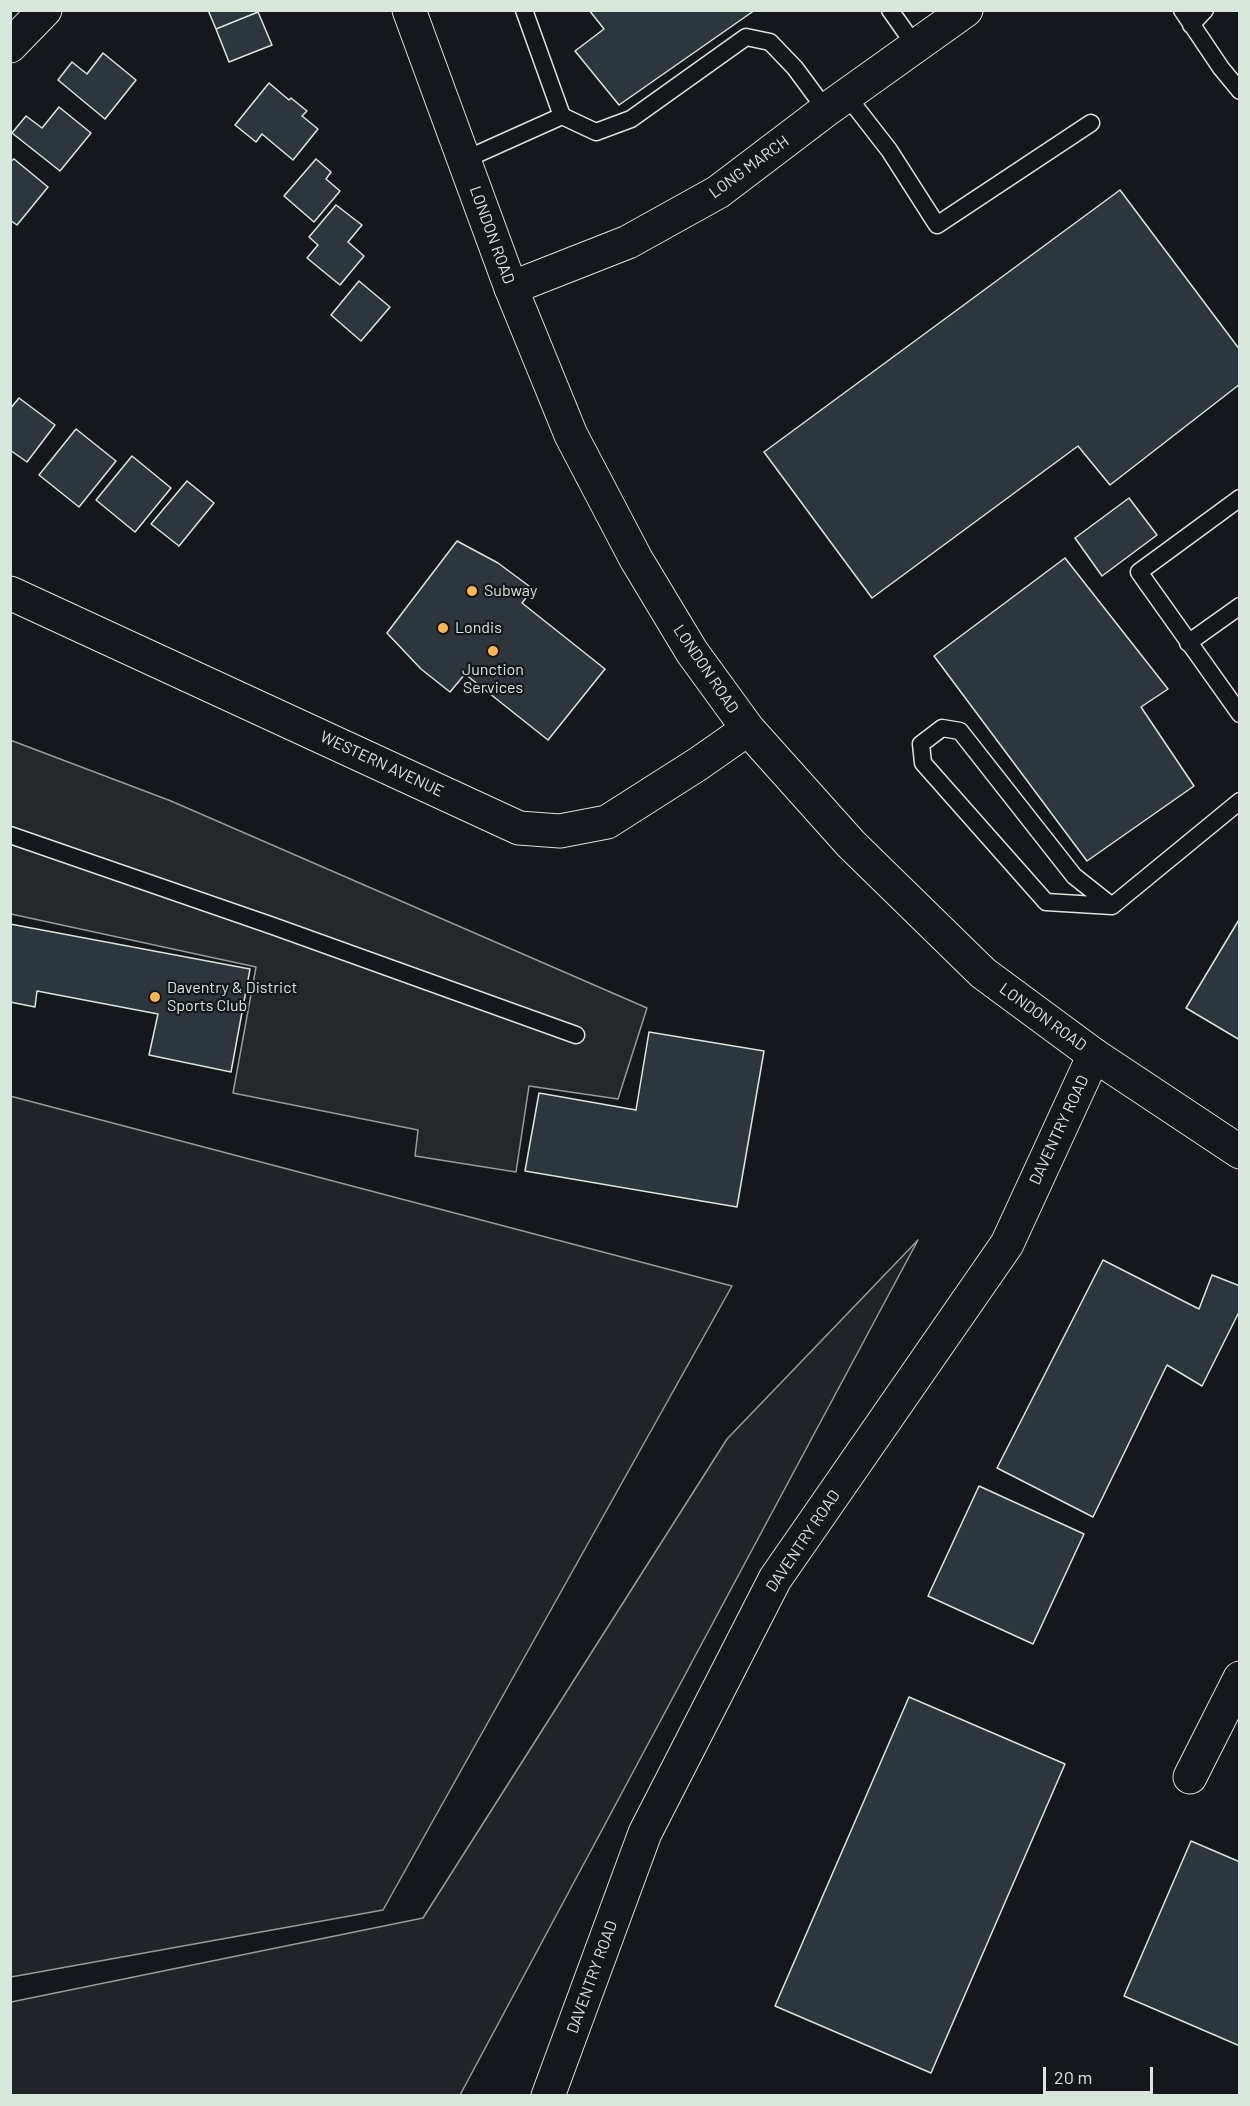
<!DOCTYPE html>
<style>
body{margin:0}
#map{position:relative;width:1250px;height:2106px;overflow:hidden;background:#14181c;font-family:Barlow,sans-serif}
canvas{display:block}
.frame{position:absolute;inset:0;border:12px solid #d8e6dc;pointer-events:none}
.scale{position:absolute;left:1043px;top:2067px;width:110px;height:27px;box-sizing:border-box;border:3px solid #d8e6dc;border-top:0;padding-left:8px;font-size:18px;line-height:21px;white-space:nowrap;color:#d8e6dc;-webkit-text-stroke:4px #14181c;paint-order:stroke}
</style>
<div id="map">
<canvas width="1250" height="2106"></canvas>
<div class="frame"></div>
<div class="scale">20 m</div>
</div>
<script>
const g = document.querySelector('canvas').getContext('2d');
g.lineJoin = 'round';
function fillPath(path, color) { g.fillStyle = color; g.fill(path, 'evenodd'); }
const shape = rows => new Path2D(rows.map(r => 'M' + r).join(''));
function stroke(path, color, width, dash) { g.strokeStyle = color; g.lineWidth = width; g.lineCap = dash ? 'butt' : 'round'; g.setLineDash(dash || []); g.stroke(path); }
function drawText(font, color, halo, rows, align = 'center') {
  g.font = font + ' Barlow,sans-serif'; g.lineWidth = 4.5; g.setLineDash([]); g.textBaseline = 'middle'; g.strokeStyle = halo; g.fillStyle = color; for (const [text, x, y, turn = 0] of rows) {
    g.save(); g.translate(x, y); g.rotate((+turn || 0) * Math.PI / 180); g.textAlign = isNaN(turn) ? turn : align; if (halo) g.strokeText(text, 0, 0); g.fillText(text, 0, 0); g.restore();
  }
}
const green = shape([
 [10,1096,732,1286,383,1910,11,1977,10,1096],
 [918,1240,460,2095,11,2095,11,2002,423,1918,727,1439,918,1240]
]);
const parking = shape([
 [10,740,171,801,647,1008,618,1099,529,1086,516,1172,415,1156,418,1130,233,1093,256,967,11,914,10,740]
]);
const building = shape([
 [208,10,258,10,258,12,216,29,208,10],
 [589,10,755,10,619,105,575,51,604,29,589,10],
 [258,12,272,45,229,62,216,29,258,12],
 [103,53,136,80,105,119,58,80,72,62,87,74,103,53],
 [269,83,289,100,291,98,307,111,302,116,318,129,293,160,262,134,256,142,235,125,269,83],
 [59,107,91,133,60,171,12,133,26,116,42,128,59,107],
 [14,159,48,187,17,225,10,220,10,162,14,159],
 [316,159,331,172,326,179,340,191,314,222,284,196,316,159],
 [1120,190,1240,350,1240,384,1110,485,1078,446,872,598,764,452,1120,190],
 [336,205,362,225,348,242,364,256,340,285,307,258,318,245,309,237,336,205],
 [359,281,390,307,361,341,331,315,359,281],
 [19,398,55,425,27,462,10,450,10,409,19,398],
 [76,429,116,461,79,507,39,475,76,429],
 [132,456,171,488,135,532,96,500,132,456],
 [187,481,214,503,179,546,151,524,187,481],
 [1129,498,1157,535,1102,576,1075,538,1129,498],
 [457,541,498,563,533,589,522,603,605,669,548,740,465,674,450,692,421,669,387,633,457,541],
 [1065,558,1168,689,1141,707,1194,786,1087,861,934,656,1065,558],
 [1240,918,1240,1040,1186,1008,1240,918],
 [10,924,250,969,231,1072,149,1055,158,1014,37,991,35,1007,10,1002,10,924],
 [649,1032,764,1051,737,1207,525,1171,539,1093,636,1110,649,1032],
 [1103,1260,1199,1309,1212,1275,1240,1286,1240,1310,1202,1386,1167,1365,1093,1517,997,1468,1103,1260],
 [979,1486,1084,1534,1033,1644,928,1596,979,1486],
 [909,1697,1065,1764,931,2073,775,2006,909,1697],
 [1191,1841,1240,1862,1240,2046,1124,1996,1191,1841]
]);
const lane = shape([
 [890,10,916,47],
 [1182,10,1221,68,1240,91],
 [1191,25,1205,10],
 [847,96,889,150,937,225,1091,123],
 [562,116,596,132,631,119,746,37,770,42,795,68,826,110],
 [464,160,562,116,524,10],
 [1240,498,1139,572,1240,714],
 [1188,643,1240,606],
 [10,835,273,926,576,1035],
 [1112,906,1074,876,960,731,942,728,921,744,923,763,1046,902,1112,906,1240,801]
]);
const street = shape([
 [10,46,45,10],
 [511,288,628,242,718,192,826,110,966,10],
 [1190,1777,1240,1678],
 [548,2096,645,1833,775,1579,1007,1244,1094,1055]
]);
const secondary = shape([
 [409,10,511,288,571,435,636,559,692,652,748,729,851,844,983,973,1094,1055,1240,1152],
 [10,593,519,828,560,831,607,822,698,764,748,729]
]);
const markers = [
 [472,591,6,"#ffb74d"],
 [443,628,6,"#ffb74d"],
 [493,651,6,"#ffb74d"],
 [155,997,6,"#ffb74d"]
];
const streetNames = [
 ["LONG MARCH",749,167,-36],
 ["LONDON ROAD",492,235,70],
 ["LONDON ROAD",706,669,56],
 ["WESTERN AVENUE",382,764,25],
 ["LONDON ROAD",1043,1017,36],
 ["DAVENTRY ROAD",1059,1130,-65],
 ["DAVENTRY ROAD",803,1541,-56],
 ["DAVENTRY ROAD",592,1977,-70]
];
const poiNames = [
 ["Subway",484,591],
 ["Londis",455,628],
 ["Junction",493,670,"center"],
 ["Services",493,688,"center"],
 ["Daventry & District",167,988],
 ["Sports Club",167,1006]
];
fillPath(green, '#202428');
stroke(green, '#939e99', 1.5);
fillPath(parking, '#24282b');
stroke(parking, '#939e99', 1.5);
fillPath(building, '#2c363c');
stroke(building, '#d8e6dc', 1.5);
stroke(lane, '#d8e6dc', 19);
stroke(street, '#d8e6dc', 35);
stroke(secondary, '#d8e6dc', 35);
stroke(lane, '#14181c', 16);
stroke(street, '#14181c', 33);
stroke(secondary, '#14181c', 33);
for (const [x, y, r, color] of markers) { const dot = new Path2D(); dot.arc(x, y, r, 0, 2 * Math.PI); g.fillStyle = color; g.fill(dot); stroke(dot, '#14181c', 2); }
drawText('16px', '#d8e6dc', '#14181c', streetNames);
drawText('16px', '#d8e6dc', '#14181c', poiNames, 'left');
</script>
